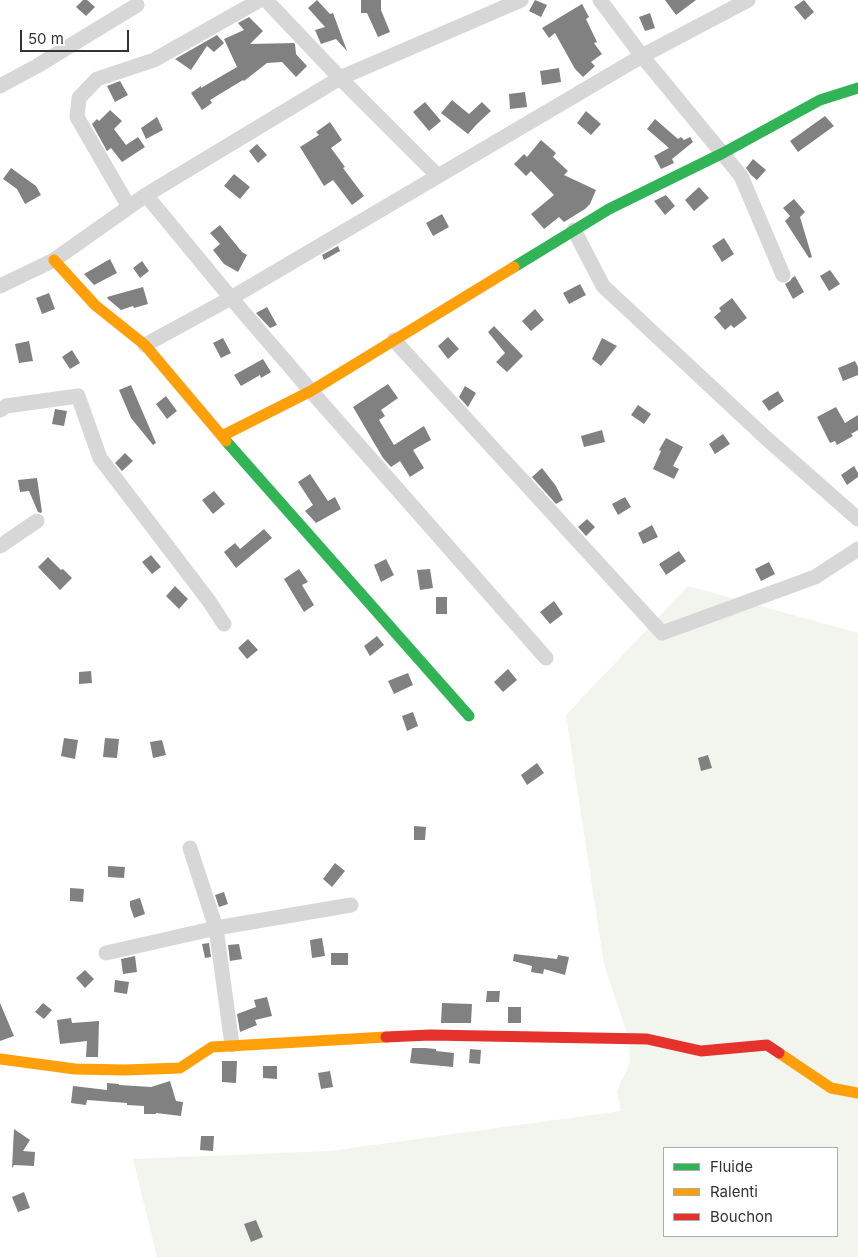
<!DOCTYPE html>
<style>
body{margin:0}
#map{position:relative;width:858px;height:1257px;overflow:hidden;background:#fff;font-family:Inter,sans-serif}
canvas{display:block}
.legend{position:absolute;left:663px;top:1147px;width:175px;height:90px;box-sizing:border-box;background:#fff;border:1px solid #adadad;margin:0;padding:6px 9px;list-style:none;font-size:15px;color:#333}
.legend li{display:flex;align-items:center;gap:10px;height:25px}
.legend b{width:25px;border:1px solid #adadad}
.scale{position:absolute;left:20px;top:30px;width:109px;height:22px;box-sizing:border-box;border:2px solid #333;border-top:0;padding-left:6px;font-size:15px;line-height:18px;white-space:nowrap;color:#333;-webkit-text-stroke:4px #fff;paint-order:stroke}
</style>
<div id="map">
<canvas width="858" height="1257"></canvas>
<ul class="legend">
<li><b style="height:6px;background:#30b455"></b>Fluide</li>
<li><b style="height:6px;background:#ff9f0a"></b>Ralenti</li>
<li><b style="height:6px;background:#e5322d"></b>Bouchon</li>
</ul>
<div class="scale">50 m</div>
</div>
<script>
const g = document.querySelector('canvas').getContext('2d');
g.lineJoin = 'round';
function fillPath(path, color) { g.fillStyle = color; g.fill(path, 'evenodd'); }
const shape = rows => new Path2D(rows.map(r => 'M' + r).join(''));
function stroke(path, color, width, dash) { g.strokeStyle = color; g.lineWidth = width; g.lineCap = dash ? 'butt' : 'round'; g.setLineDash(dash || []); g.stroke(path); }
const green = shape([
 [688,586,858,633,858,1257,157,1257,133,1159,330,1151,621,1111,617,1091,630,1062,629,1039,604,964,566,715],
 [664,1148,837,1148,837,1236,664,1236]
]);
const building = shape([
 [83,0,87,0,95,7,86,16,76,7],
 [317,0,330,14,333,13,347,51,336,39,321,44,315,30,325,27,308,8],
 [361,0,381,0,381,10,390,32,378,37,367,13,361,13],
 [535,0,547,5,541,17,529,11],
 [665,0,696,0,676,15],
 [804,0,814,12,805,20,794,7],
 [582,4,589,17,586,19,597,42,594,43,602,54,591,62,595,66,583,77,575,69,555,33,549,38,542,28],
 [650,13,655,28,645,31,639,17],
 [249,17,263,31,250,44,294,43,295,44,296,54,307,66,296,77,282,62,267,63,244,81,243,80,210,100,212,103,202,110,191,93,201,86,201,88,237,67,224,39,244,30,238,23],
 [217,35,224,43,214,52,207,46,191,70,175,59],
 [559,68,561,82,542,85,540,71],
 [120,81,128,95,115,102,107,86],
 [525,92,527,107,510,109,509,94],
 [452,100,469,114,482,102,491,111,477,124,468,134,441,113],
 [425,102,441,121,429,131,413,112],
 [110,110,122,121,114,129,126,145,138,137,145,147,122,162,111,148,107,151,92,124,97,119,99,121],
 [586,111,601,124,591,135,577,123],
 [825,116,834,126,798,152,790,141],
 [157,117,163,130,146,139,141,128],
 [655,119,678,139,681,137,684,140,690,137,693,142,672,159,674,163,661,169,654,156,669,148,647,129],
 [330,122,342,140,331,148,345,167,343,168,364,196,352,205,333,180,324,186,300,147,319,135,316,132],
 [541,140,556,153,553,157,568,171,564,175,596,190,590,204,585,209,564,222,559,217,544,229,531,214,554,195,531,171,526,176,514,164,524,154,527,157],
 [257,144,267,155,258,163,249,151],
 [753,159,766,170,757,180,751,175,746,168],
 [11,168,36,186,41,195,25,204,17,189,3,179],
 [234,174,250,187,240,199,224,186],
 [699,187,709,198,694,211,685,200],
 [666,195,675,206,665,215,654,201],
 [794,199,805,212,800,217,812,257,809,258,785,221,790,216,783,208],
 [442,214,449,227,433,236,426,223],
 [220,225,242,252,247,255,238,272,224,264,213,250,220,244,210,233],
 [724,238,734,254,722,262,712,246],
 [338,246,340,251,324,260,322,255],
 [110,259,117,273,94,285,84,274],
 [142,261,149,271,140,278,133,268],
 [830,270,840,284,829,291,820,276],
 [795,276,804,292,793,299,785,284,790,281,792,278],
 [580,284,586,295,569,304,563,293],
 [143,287,148,304,134,308,133,306,121,310,108,299,107,297],
 [49,293,55,309,42,314,36,298],
 [732,298,747,318,734,328,731,325,725,330,714,317,721,311,719,308],
 [267,307,277,325,270,328,256,313],
 [535,309,544,320,531,331,522,321],
 [494,326,523,356,507,372,496,362,505,353,488,332],
 [448,337,459,349,448,359,438,346],
 [223,338,231,353,221,358,213,343],
 [602,338,617,346,601,366,592,359],
 [29,341,33,361,19,363,15,344],
 [72,350,80,363,70,369,62,357],
 [263,359,271,372,261,378,260,375,241,386,234,375],
 [855,361,858,367,858,375,843,381,838,368],
 [388,384,398,398,381,410,385,416,379,420,394,445,424,426,431,440,413,450,424,468,410,477,400,461,391,467,383,458,353,407],
 [131,385,156,443,153,445,131,418,119,390],
 [465,386,476,393,468,407,459,397],
 [778,391,784,401,769,411,762,401],
 [166,396,177,411,167,419,156,404],
 [638,405,651,414,644,424,631,415],
 [836,407,845,423,858,415,858,430,851,434,853,436,837,445,835,441,830,443,817,417],
 [55,409,67,411,64,426,52,424],
 [602,430,605,442,584,447,581,436],
 [723,434,730,444,715,454,709,444],
 [666,438,683,447,673,466,679,469,674,479,653,469,661,451,659,450],
 [125,453,133,461,122,471,115,463],
 [854,466,858,473,858,477,847,485,841,475],
 [542,468,556,486,563,500,556,504,532,477],
 [310,474,328,501,335,497,341,509,316,523,305,511,313,505,298,482],
 [37,478,42,512,41,513,38,512,29,491,20,492,18,480],
 [214,491,225,504,213,514,202,500],
 [625,497,631,507,618,515,612,504],
 [587,519,595,527,586,536,578,527],
 [652,525,658,537,643,544,638,533],
 [264,529,272,538,236,568,224,552,235,543,240,549],
 [679,551,686,561,666,575,659,564],
 [151,555,161,567,152,574,142,562],
 [48,557,61,570,63,569,72,578,60,590,38,567],
 [386,559,394,575,381,582,374,565],
 [769,562,775,574,761,581,755,569],
 [299,569,308,582,302,585,314,605,304,612,284,579],
 [430,569,433,588,420,590,417,570],
 [175,586,188,599,179,609,166,596],
 [436,597,447,597,447,614,436,614],
 [554,601,563,614,550,624,540,612],
 [377,636,384,645,370,656,364,646],
 [248,639,258,650,247,659,238,648],
 [508,669,517,680,503,692,494,682],
 [91,671,92,683,79,684,79,672],
 [408,673,413,685,394,694,388,681],
 [413,712,418,726,407,731,402,716],
 [64,738,78,740,75,759,61,756],
 [105,738,119,739,117,758,103,757],
 [162,740,166,755,153,758,150,742],
 [708,755,712,768,701,771,698,758],
 [537,763,544,773,527,785,521,775],
 [414,826,426,827,425,840,414,840],
 [335,863,345,871,332,887,323,879],
 [108,866,125,867,124,878,108,877],
 [70,888,84,889,83,902,70,901],
 [224,892,228,904,219,907,215,895],
 [140,898,145,914,134,918,130,906,130,901],
 [322,938,325,956,312,958,310,940],
 [209,943,211,957,205,958,202,944],
 [239,944,242,959,230,961,228,945],
 [331,953,348,953,348,965,331,965],
 [514,954,557,959,558,955,569,957,565,975,544,969,543,974,531,972,532,966,513,961],
 [135,956,137,972,123,974,121,959],
 [85,970,94,979,85,988,76,978],
 [115,980,129,982,127,994,114,992],
 [487,991,500,991,499,1002,486,1002],
 [267,997,272,1016,255,1020,257,1025,240,1032,237,1014,256,1007,254,1000],
 [0,1003,14,1036,0,1041],
 [43,1003,52,1010,44,1019,35,1012],
 [442,1003,472,1004,471,1023,441,1023],
 [508,1007,521,1007,521,1023,508,1023],
 [71,1018,72,1023,99,1021,98,1057,86,1057,87,1041,60,1044,57,1020],
 [412,1048,425,1048,436,1049,436,1051,454,1053,453,1067,410,1063],
 [470,1049,481,1050,480,1064,469,1063],
 [222,1061,237,1061,236,1083,222,1082],
 [263,1066,277,1066,277,1079,263,1078],
 [330,1071,333,1087,321,1089,318,1073],
 [170,1081,176,1101,183,1102,181,1116,156,1113,156,1114,144,1114,144,1106,127,1105,127,1103,87,1100,86,1105,71,1103,73,1086,107,1090,107,1083,119,1084,119,1085,151,1087],
 [14,1129,30,1140,23,1151,35,1152,34,1166,14,1165,12,1168],
 [201,1136,214,1136,213,1151,200,1150],
 [24,1192,30,1208,18,1212,12,1197],
 [256,1220,263,1237,251,1242,244,1224]
]);
const street = shape([
 [266,0,340,78,438,176],
 [600,0,642,56,741,176,783,275],
 [0,86,37,66,137,5],
 [146,195,231,298,311,391,546,658],
 [129,207,77,117,79,98,97,79,154,60,260,0],
 [574,230,603,286,766,438,858,519],
 [0,286,54,260,146,195,340,78,521,0],
 [394,340,662,633,815,577,858,549],
 [145,345,231,298,642,56,748,0],
 [0,410,6,406,78,396,100,458,209,601,224,624],
 [0,546,37,521],
 [190,848,216,928,232,1045],
 [106,953,216,928,351,905]
]);
const fast = shape([
 [514,267,609,209,723,153,820,100,858,88],
 [226,441,469,716]
]);
const slow = shape([
 [54,260,95,305,145,345,226,441],
 [222,436,311,391,514,267],
 [779,1053,831,1088,858,1093],
 [0,1059,75,1069,125,1070,180,1068,212,1047,386,1037]
]);
const jam = shape([
 [386,1037,430,1035,647,1039,701,1051,767,1045,779,1053]
]);
fillPath(green, '#f1f5ed');
fillPath(building, '#818181');
stroke(street, '#d7d7d7', 15);
stroke(fast, '#30b455', 11);
stroke(slow, '#ff9f0a', 11);
stroke(jam, '#e5322d', 11);
</script>
